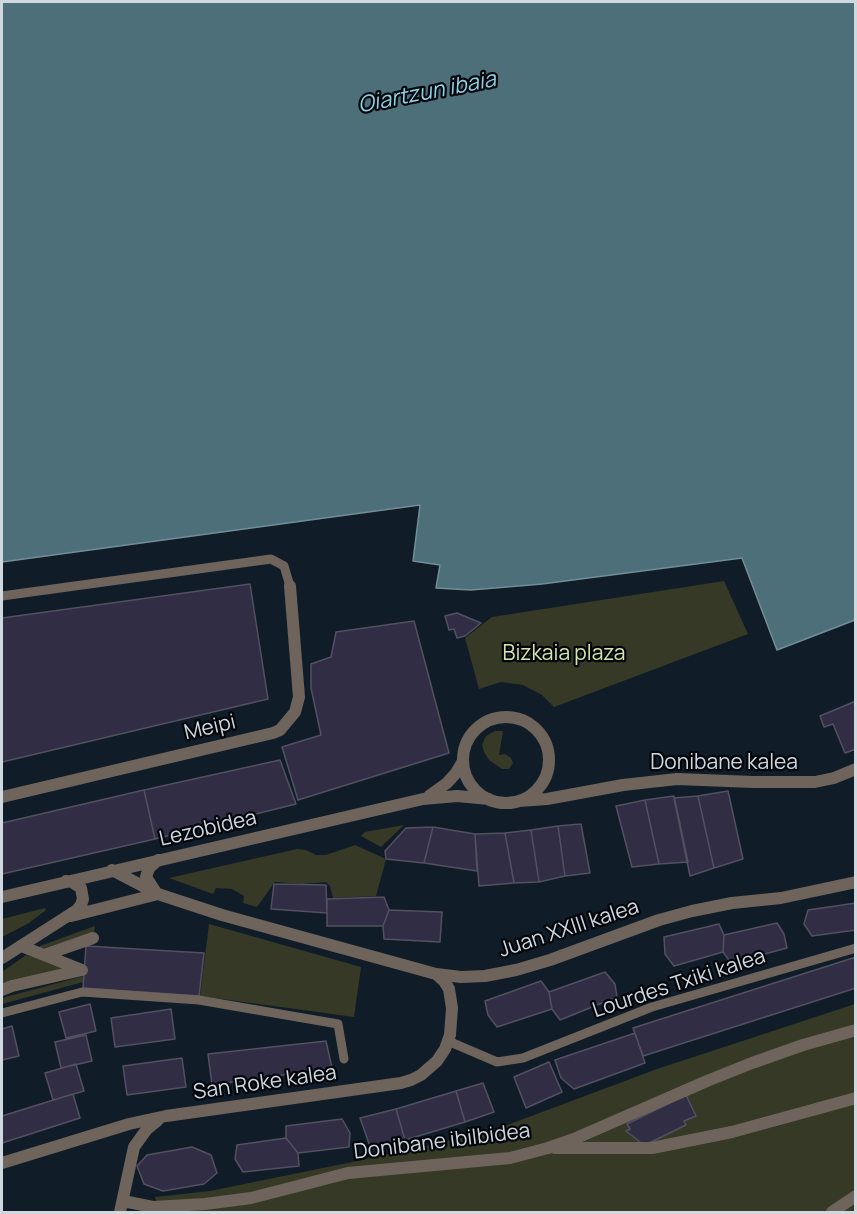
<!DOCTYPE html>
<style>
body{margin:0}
#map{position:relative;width:857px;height:1214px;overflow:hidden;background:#101d28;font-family:Manrope,sans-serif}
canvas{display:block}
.frame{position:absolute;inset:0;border:3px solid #cfd7df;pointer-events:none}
</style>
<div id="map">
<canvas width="857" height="1214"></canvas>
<div class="frame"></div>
</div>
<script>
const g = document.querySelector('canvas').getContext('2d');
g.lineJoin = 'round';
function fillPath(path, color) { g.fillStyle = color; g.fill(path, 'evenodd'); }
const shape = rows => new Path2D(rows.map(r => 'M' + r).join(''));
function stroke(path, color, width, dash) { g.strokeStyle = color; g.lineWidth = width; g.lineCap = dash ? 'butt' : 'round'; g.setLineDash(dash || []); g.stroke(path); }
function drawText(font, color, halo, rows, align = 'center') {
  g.font = font + ' Manrope,sans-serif'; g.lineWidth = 4.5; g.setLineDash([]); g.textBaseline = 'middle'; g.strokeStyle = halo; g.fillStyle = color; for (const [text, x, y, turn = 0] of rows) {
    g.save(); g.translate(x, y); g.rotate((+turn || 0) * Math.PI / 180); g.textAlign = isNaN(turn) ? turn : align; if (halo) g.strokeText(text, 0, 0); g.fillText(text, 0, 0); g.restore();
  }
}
const green = shape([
 [724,581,748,634,554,707,542,695,523,685,501,682,479,689,465,638,492,617],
 [495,731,503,731,499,755,505,754,511,758,513,763,509,769,502,769,489,760,484,752,482,745,486,736],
 [404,825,381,847,361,836,365,832],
 [355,845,386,859,376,896,333,898,330,886,326,882,302,884,275,882,257,907,243,903,244,896,232,889,216,888,213,894,169,878,297,849,306,850,316,855,326,855],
 [45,908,46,910,29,923,2,937,2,919],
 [209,924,361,967,354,1017,200,996],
 [95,926,94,932,38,950,40,946],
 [26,955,74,969,2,987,2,972],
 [84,976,83,982,2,1004,2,998],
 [855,1004,855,1212,160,1212,155,1197,210,1191,362,1160,494,1130,657,1069]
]);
const water = shape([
 [2,2,855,2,855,620,777,650,742,558,542,584,471,590,436,588,440,565,413,561,420,505,2,562,2,2]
]);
const building = shape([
 [250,584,268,699,2,762,2,618,250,584],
 [457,613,481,623,465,636,457,638,454,629,449,630,445,616,457,613],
 [414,621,449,753,298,800,282,747,321,735,311,688,311,664,331,657,336,632,414,621],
 [856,701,856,749,845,753,833,724,824,727,820,716,856,701],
 [280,760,296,804,155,839,144,790,280,760],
 [144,790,155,839,2,874,2,823,144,790],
 [728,791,743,859,714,868,698,796,728,791],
 [674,796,688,862,659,864,645,800,674,796],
 [698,796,714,868,690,876,674,798,698,796],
 [645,800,659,864,632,867,616,806,645,800],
 [581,824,590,873,565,876,558,826,581,824],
 [558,826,565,876,539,882,531,830,558,826],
 [433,827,475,834,477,871,424,863,433,827],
 [433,827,424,863,386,859,385,851,406,828,433,827],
 [531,830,539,882,514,883,505,833,531,830],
 [505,833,514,883,479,886,475,834,505,833],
 [274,884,326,885,327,913,271,909,274,884],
 [384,897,389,910,383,926,327,926,327,899,384,897],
 [856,903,856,930,812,936,804,924,808,910,856,903],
 [389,910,442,912,440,942,384,939,383,926,389,910],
 [777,923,784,934,787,948,731,963,723,952,724,935,777,923],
 [719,924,724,935,723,952,674,966,665,954,664,937,719,924],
 [86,946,204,953,199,996,83,988,86,946],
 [856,957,856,988,643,1056,633,1028,856,957],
 [605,972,615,984,617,997,560,1020,552,1009,549,992,605,972],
 [541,981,549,992,552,1009,497,1027,488,1015,485,1001,541,981],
 [90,1004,96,1031,66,1038,59,1012,90,1004],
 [171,1009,175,1039,115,1047,111,1018,171,1009],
 [12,1026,19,1056,2,1060,2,1029,12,1026],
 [635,1033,645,1063,574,1089,561,1078,555,1060,635,1033],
 [86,1035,92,1061,61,1068,55,1042,86,1035],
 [326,1041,332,1068,212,1085,208,1054,326,1041],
 [182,1058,186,1087,127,1095,123,1066,182,1058],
 [549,1062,562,1092,526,1108,514,1077,549,1062],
 [76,1064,84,1091,53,1100,45,1073,76,1064],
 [483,1083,494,1112,465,1122,456,1091,483,1083],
 [456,1091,465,1122,405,1140,396,1109,456,1091],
 [73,1094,80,1118,2,1143,2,1116,73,1094],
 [686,1095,696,1116,684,1121,686,1125,643,1146,640,1142,626,1131,630,1129,627,1124,686,1095],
 [396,1109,405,1140,371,1149,360,1118,396,1109],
 [342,1119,350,1133,349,1147,298,1153,286,1138,286,1126,342,1119],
 [286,1138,298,1153,299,1166,243,1172,235,1159,237,1145,286,1138],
 [192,1147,211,1155,217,1173,204,1184,163,1191,144,1184,137,1166,147,1155,192,1147]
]);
const service = shape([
 [2,596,271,559,284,566,290,586],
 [2,1013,82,992,199,1000,338,1024,344,1059],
 [448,1041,497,1062,523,1058,652,1007,856,948]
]);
const pedestrian = shape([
 [21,946,44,955],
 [2,990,12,986,82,970,44,955,93,938]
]);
const minor = shape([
 '463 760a43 43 0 1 1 86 0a43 43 0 1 1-86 0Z',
 [429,796,447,783,456,773,463,761],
 [2,797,273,733,280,730,295,712,299,697,290,586],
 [519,801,547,799,623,785,677,779,753,782,815,782,834,778,856,769],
 [112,870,158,894,222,915,436,974,461,977,485,976,516,970,550,960,659,920,692,911,732,903,781,898,856,882],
 [155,891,146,877,149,868,158,860],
 [2,897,423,799,457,796,489,799],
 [71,916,158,894],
 [2,958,77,910,81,905,83,899,81,888,72,882,66,881],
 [555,1148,652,1148,732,1132,856,1098],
 [2,1163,129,1124,166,1116,401,1083,411,1080,421,1075,437,1061,445,1049,450,1035,452,1008,449,989,444,981,436,974],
 [123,1201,153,1207,205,1204,251,1198,348,1173,510,1158,548,1148,574,1139,707,1081,752,1063,803,1045,856,1030],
 [120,1212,134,1147,147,1129,158,1120],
 [832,1212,856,1196]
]);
const parkNames = [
 ["Bizkaia plaza",564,654]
];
const streetNames = [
 ["Meipi",210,728,-13],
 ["Donibane kalea",724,763],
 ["Lezobidea",208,829,-13],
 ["Juan XXIII kalea",569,929,-18],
 ["Lourdes Txiki kalea",679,984,-18],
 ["San Roke kalea",265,1083,-8],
 ["Donibane ibilbidea",442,1142,-7]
];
const waterNames = [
 ["Oiartzun ibaia",427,93,-11]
];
fillPath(green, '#363926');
fillPath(water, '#4c6f79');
stroke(water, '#738e98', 1.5);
fillPath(building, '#312d45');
stroke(building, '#535061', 1.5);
stroke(service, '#6e645b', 9);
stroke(pedestrian, '#6e645b', 12);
stroke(minor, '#6e645b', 12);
drawText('21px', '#dae3ac', '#03070b', parkNames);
drawText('21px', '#cfd7df', '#03070b', streetNames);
drawText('italic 22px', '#8ed2e5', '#03070b', waterNames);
</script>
